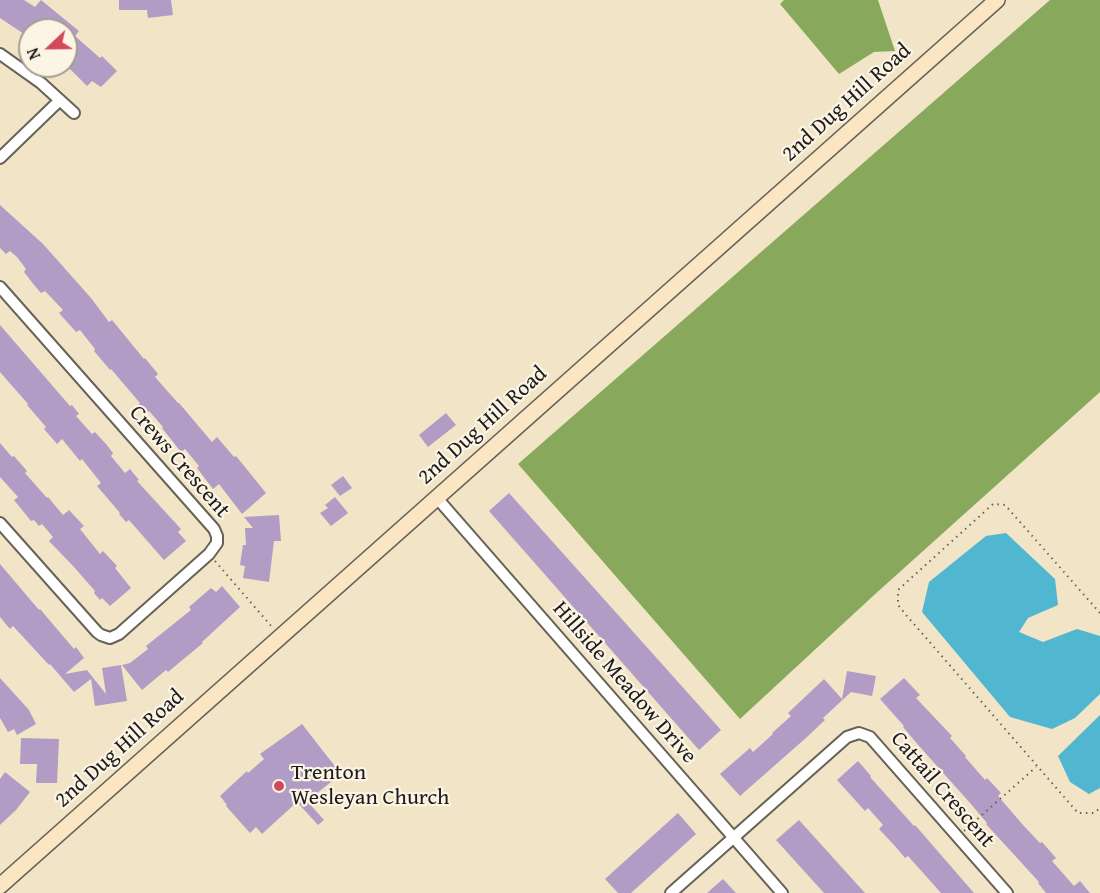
<!DOCTYPE html>
<style>
body{margin:0}
#map{position:relative;width:1100px;height:893px;overflow:hidden;background:#f2e4c7;font-family:"Gentium Book Plus",serif}
canvas{display:block}
.north{position:absolute;left:18px;top:18px;width:60px;height:60px;box-sizing:border-box;background:#fcf5e5;border:2px solid #a29e95;border-radius:50%;rotate:248deg;font-size:16px;font-weight:700;line-height:24px;text-align:center;color:#1c1c1c}
.north::after{content:'';display:block;margin:auto;width:21px;height:27px;background:#d1495b;clip-path:polygon(50% 0,100% 100%,50% 72%,0 100%)}
</style>
<div id="map">
<canvas width="1100" height="893"></canvas>
<div class="north">N</div>
</div>
<script>
const g = document.querySelector('canvas').getContext('2d');
g.lineJoin = 'round';
function fillPath(path, color) { g.fillStyle = color; g.fill(path, 'evenodd'); }
const shape = rows => new Path2D(rows.map(r => 'M' + r).join(''));
function stroke(path, color, width, dash) { g.strokeStyle = color; g.lineWidth = width; g.lineCap = dash ? 'butt' : 'round'; g.setLineDash(dash || []); g.stroke(path); }
function drawText(font, color, halo, rows, align = 'center') {
  g.font = font + ' "Gentium Book Plus",serif'; g.lineWidth = 4.5; g.setLineDash([]); g.textBaseline = 'middle'; g.strokeStyle = halo; g.fillStyle = color; for (const [text, x, y, turn = 0] of rows) {
    g.save(); g.translate(x, y); g.rotate((+turn || 0) * Math.PI / 180); g.textAlign = isNaN(turn) ? turn : align; if (halo) g.strokeText(text, 0, 0); g.fillText(text, 0, 0); g.restore();
  }
}
const forest = shape([
 [784,0,878,0,895,51,874,52,839,74,780,4],
 [1050,0,1100,0,1100,392,873,596,740,719,518,464]
]);
const water = shape([
 [1006,533,1055,579,1058,605,1028,618,1019,632,1043,642,1077,629,1100,636,1100,694,1075,718,1052,729,1010,717,922,612,929,582,986,536],
 [1100,715,1100,788,1089,794,1070,782,1058,756]
]);
const building = shape([
 [0,0,24,0,35,7,41,0,79,31,75,36,100,58,102,56,117,71,101,87,92,81,87,86,66,65,66,30,30,30,30,38,0,18],
 [119,0,171,0,173,15,148,18,147,10,119,10],
 [0,205,43,244,91,298,109,322,112,320,144,359,145,358,158,374,155,377,178,403,179,403,212,442,217,437,234,457,236,456,266,493,242,514,219,484,213,489,197,468,199,466,185,449,181,452,162,428,163,427,149,411,146,414,138,405,140,403,111,369,110,370,94,351,95,349,80,330,76,332,59,313,63,310,45,291,41,293,34,285,24,272,26,269,17,257,10,251,6,254,0,248],
 [0,325,70,406,72,405,79,414,76,416,92,434,95,432,106,444,113,453,111,456,125,473,130,469,139,480,137,481,181,529,178,532,186,541,164,560,129,520,126,522,119,514,120,513,97,486,101,483,82,459,80,461,62,439,57,444,44,429,46,427,27,405,28,404,0,372],
 [446,413,456,425,428,447,419,435],
 [0,443,12,457,14,456,27,471,25,473,47,498,48,497,63,515,69,510,84,526,80,529,100,554,103,551,117,566,115,568,131,588,110,606,102,598,100,600,94,593,95,591,74,567,49,541,53,537,42,524,39,526,34,520,31,521,14,500,18,497,0,477],
 [343,476,352,488,340,496,331,485],
 [509,493,721,730,699,750,489,511],
 [335,497,348,513,331,526,320,513,328,508,325,505],
 [279,515,281,541,274,541,269,582,243,578,245,566,240,565,243,545,246,545,245,528,253,528,244,517],
 [0,564,39,610,40,609,74,649,76,647,84,658,65,674,87,670,106,694,102,668,121,665,127,701,95,706,91,679,74,692,50,664,49,665,13,626,10,629,0,617],
 [222,586,240,607,202,642,203,643,168,672,166,670,142,690,122,665,130,663,148,649,146,646,191,610,189,607,211,588,216,592],
 [847,671,876,676,872,696,851,692,823,718,825,720,807,737,740,796,720,774,750,748,753,752,773,734,772,733,791,716,788,713,824,679,842,699],
 [0,678,29,710,36,724,17,735,14,729,8,732,0,718],
 [904,678,920,695,916,698,952,736,950,738,966,756,965,757,985,780,987,778,1001,793,998,796,1023,825,1040,843,1042,842,1056,858,1052,861,1074,886,1080,881,1090,893,1046,893,1038,883,1039,882,986,824,987,823,970,803,920,747,903,727,904,726,880,699],
 [302,724,341,774,307,801,324,820,318,825,297,802,262,834,256,827,250,833,226,806,227,805,220,796,247,771,248,773,264,759,260,754],
 [21,738,59,739,57,783,36,783,37,764,20,764],
 [858,761,871,776,870,777,914,826,915,825,974,893,941,893,908,856,905,858,894,845,879,829,883,825,868,808,865,811,837,780],
 [5,772,30,792,16,810,0,825,0,779],
 [678,813,696,834,631,893,618,893,605,879],
 [799,820,846,872,865,893,824,893,776,840],
 [723,879,736,893,707,893]
]);
const path = shape([
 [215,561,272,627],
 [1100,613,1005,505,993,504,898,590,898,605,907,616,1078,813,1094,813,1100,808],
 [964,831,1036,767]
]);
const street = shape([
 [0,54,41,83,74,113],
 [0,158,60,100],
 [0,287,214,529,217,536,217,543,209,554,119,634,110,638,101,635,97,632,0,523],
 [437,498,782,893],
 [671,893,847,737,859,733,870,737,1007,893]
]);
const secondary = shape([
 [0,886,997,0]
]);
const markers = [
 [279,786,6,"#d1495b"]
];
const streetNames = [
 ["2nd Dug Hill Road",847,103,-42],
 ["2nd Dug Hill Road",483,426,-42],
 ["Crews Crescent",179,462,49],
 ["Hillside Meadow Drive",624,683,49],
 ["2nd Dug Hill Road",120,749,-42],
 ["Cattail Crescent",942,790,49]
];
const poiNames = [
 ["Trenton",291,773],
 ["Wesleyan Church",291,798]
];
fillPath(forest, '#88a95c');
fillPath(water, '#51b6cf');
fillPath(building, '#b19cc6');
stroke(street, '#676258', 14);
stroke(secondary, '#676258', 18);
stroke(path, '#676258', 2, [1.5, 4.5]);
stroke(street, '#fff', 10);
stroke(secondary, '#fbe6c4', 15);
for (const [x, y, r, color] of markers) { const dot = new Path2D(); dot.arc(x, y, r, 0, 2 * Math.PI); g.fillStyle = color; g.fill(dot); stroke(dot, '#fcf5e5', 2); }
drawText('22px', '#1c1c1c', '#fcf5e5', streetNames);
drawText('22px', '#1c1c1c', '#fcf5e5', poiNames, 'left');
</script>
